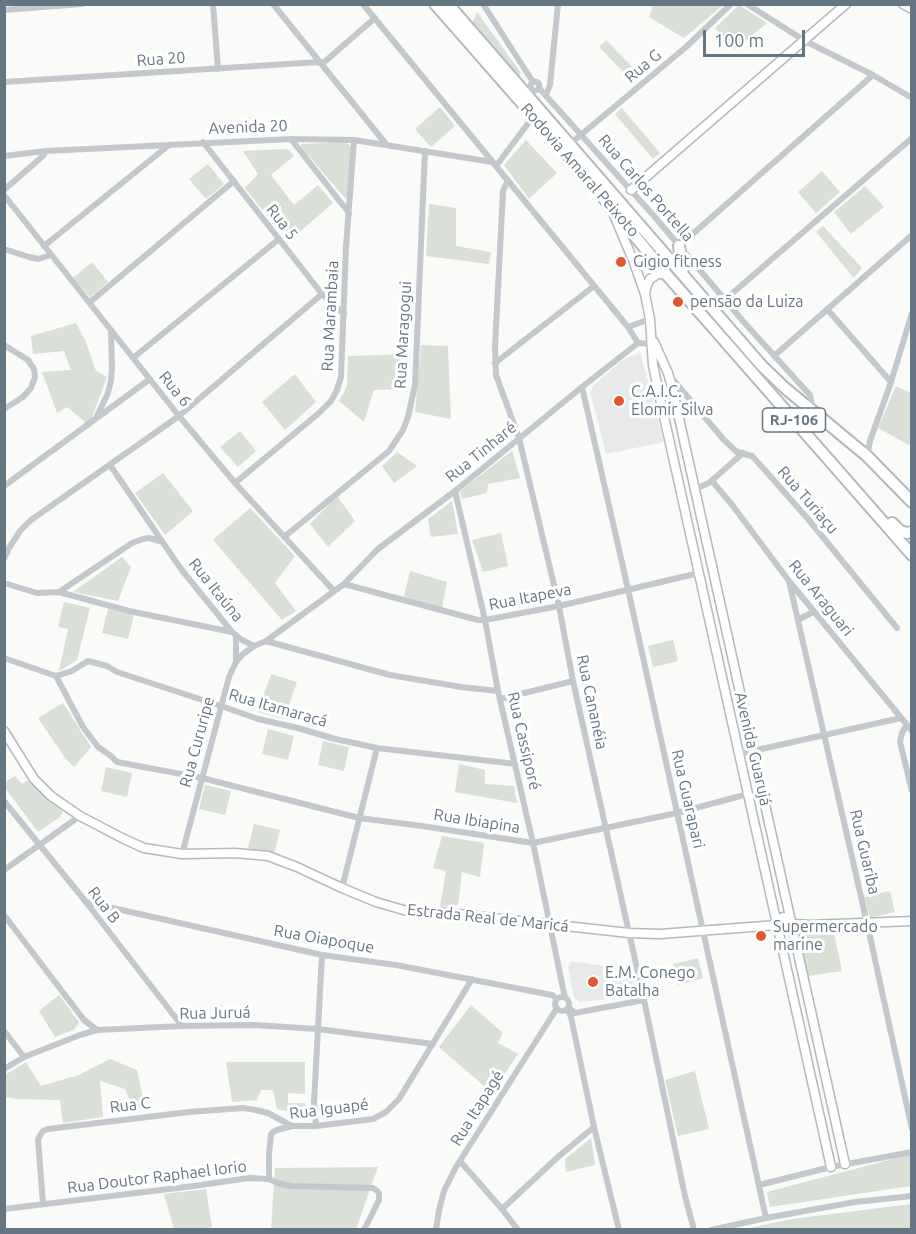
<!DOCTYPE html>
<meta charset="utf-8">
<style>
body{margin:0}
#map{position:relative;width:916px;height:1234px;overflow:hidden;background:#fafaf8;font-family:Ubuntu,sans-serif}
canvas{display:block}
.frame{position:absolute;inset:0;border:6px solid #657683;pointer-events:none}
.scale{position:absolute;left:703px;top:30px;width:102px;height:27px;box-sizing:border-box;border:3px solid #657683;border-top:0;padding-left:8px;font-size:18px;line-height:21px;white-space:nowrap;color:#657683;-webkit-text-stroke:4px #fff;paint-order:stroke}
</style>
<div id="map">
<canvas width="916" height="1234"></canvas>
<div class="frame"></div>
<div class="scale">100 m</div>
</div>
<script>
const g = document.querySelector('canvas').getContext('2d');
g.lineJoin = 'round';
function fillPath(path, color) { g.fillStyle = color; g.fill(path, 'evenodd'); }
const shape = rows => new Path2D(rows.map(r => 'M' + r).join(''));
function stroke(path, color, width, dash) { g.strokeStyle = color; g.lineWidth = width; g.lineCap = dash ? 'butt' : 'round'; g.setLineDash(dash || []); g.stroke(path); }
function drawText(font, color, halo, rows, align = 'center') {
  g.font = font + ' Ubuntu,sans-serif'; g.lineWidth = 6; g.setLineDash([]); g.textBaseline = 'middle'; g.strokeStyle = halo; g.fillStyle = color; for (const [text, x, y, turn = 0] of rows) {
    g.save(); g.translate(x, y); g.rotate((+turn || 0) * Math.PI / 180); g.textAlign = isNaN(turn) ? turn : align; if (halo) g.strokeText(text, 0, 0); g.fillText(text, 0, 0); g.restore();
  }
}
const built = shape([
 [640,352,664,442,606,454,590,392,593,386,621,361],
 [571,961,631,970,638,996,579,1002,574,997,568,967]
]);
const green = shape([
 [653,5,653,4,723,5,684,38,649,17],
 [739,5,767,23,735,49,715,28],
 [477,12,521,73,518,76,472,24],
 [606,40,641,76,634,83,599,47],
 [440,107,455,126,431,147,415,129],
 [622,108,660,153,653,159,615,114],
 [526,140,557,173,529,199,504,165],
 [346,142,351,147,348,197,345,198,301,147,301,144],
 [288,149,294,156,271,175,294,205,318,185,333,203,288,242,245,188,258,174,243,151],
 [208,164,224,184,206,199,189,179],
 [822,171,840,192,816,213,798,192],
 [865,186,884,207,851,234,834,212],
 [429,204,456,208,456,246,491,252,489,264,426,256],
 [823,226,862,268,854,278,816,232],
 [92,262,108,282,90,297,73,278],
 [76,323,86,342,96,371,107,377,89,425,67,407,57,413,42,372,71,370,64,351,33,354,31,336],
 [421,345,448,346,451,419,415,412],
 [408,354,406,389,374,390,364,422,339,401,347,386,348,356],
 [295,374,316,402,285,430,262,402],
 [896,386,911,393,911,446,878,428],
 [240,431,256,451,238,467,220,447],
 [512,451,520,478,488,484,487,493,462,499,460,491],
 [397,452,417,466,394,483,382,466],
 [163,473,193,511,165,535,135,493],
 [337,496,355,521,328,547,310,524],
 [452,501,458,534,431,537,428,519],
 [250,508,295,556,275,583,296,611,282,620,213,540],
 [501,533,508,566,483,572,472,540],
 [122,557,131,567,118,601,73,592],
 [410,571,447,582,442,608,404,597],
 [64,602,90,608,77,660,59,671,68,629,58,627],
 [108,609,134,615,128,639,102,633],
 [673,640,678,661,653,667,648,646],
 [271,674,297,682,284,719,258,712],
 [63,703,91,747,74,767,65,758,38,718],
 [268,729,294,736,288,760,262,754],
 [323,741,349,747,344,771,318,765],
 [459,764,485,770,485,784,514,786,517,803,455,792],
 [106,767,132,773,127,797,101,791],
 [15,776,22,784,27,780,63,812,60,817,38,832,5,788,5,782],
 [205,785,231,791,225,815,199,809],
 [254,824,280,830,274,854,248,848],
 [442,836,484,843,480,877,462,872,458,905,440,907,446,871,433,868],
 [890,891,895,912,870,918,864,897],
 [797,933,834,933,842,971,808,976],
 [698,958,703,978,678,985,673,964],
 [59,995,79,1022,74,1030,55,1037,39,1011],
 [471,1005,503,1033,498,1043,518,1054,492,1093,439,1047],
 [110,1059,137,1070,145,1107,134,1109,125,1089,100,1081,103,1117,63,1123,60,1100,18,1099,5,1097,5,1075,26,1062,41,1086,79,1075],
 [226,1062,305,1062,305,1094,288,1093,288,1103,305,1103,305,1115,277,1109,273,1090,261,1090,257,1100,232,1102],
 [695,1071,709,1129,678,1136,665,1080],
 [591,1138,595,1165,566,1172,565,1159],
 [911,1154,911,1186,770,1207,767,1192],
 [378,1167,356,1229,271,1230,275,1168],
 [206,1189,212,1227,200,1229,174,1229,164,1194],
 [911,1204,911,1229,744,1229,792,1219]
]);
const street = shape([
 [213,4,218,69],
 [273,4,386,144],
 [363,4,628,327,638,343,651,344],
 [483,4,533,82],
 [747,4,805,41,873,75,912,98],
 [4,10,82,4],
 [322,64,375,18],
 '530.5 86a4.5 4.5 0 1 1 9 0a4.5 4.5 0 1 1-9 0Z',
 [4,82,319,62],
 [539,88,654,216,742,320,799,383,810,395,813,411],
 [546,95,550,85,558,4],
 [291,139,349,213],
 [203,142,322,294,344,314],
 [570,144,686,47,731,4],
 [4,156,46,151,291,139,354,140,492,162],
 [496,166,533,117],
 [508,180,503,191,495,347,496,375,519,438,559,606,573,681,644,1000,685,1196,694,1230],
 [4,190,43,156,46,151],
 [4,195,179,416,235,483,334,591],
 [44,246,169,145],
 [679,246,873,75],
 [4,249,29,257,38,259,51,255],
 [90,302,234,181],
 [827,309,891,382],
 [713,310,912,138],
 [628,327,650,319],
 [4,345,28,360,34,369,35,377,31,388,23,397,4,409],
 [774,356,912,235],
 [133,358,279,239],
 [495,363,594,286],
 [670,376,724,440,737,452,752,456,763,468,808,519,897,628],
 [582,387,628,589,766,1218],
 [96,418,108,393,111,380,112,369,111,330],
 [867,456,870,441,891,382,912,313],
 [110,465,181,569,232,632,242,640,254,646,266,641,344,584,478,620,485,620,559,606,699,573],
 [712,481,733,506,789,581,912,731],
 [235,483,319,413,331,401,337,390,341,377,346,247,354,140],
 [4,486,150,379],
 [695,489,709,483,743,453],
 [455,491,485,620,498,691,533,843,565,998],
 [284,537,389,451,403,430,408,417,415,385,425,151],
 [4,559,9,548,20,531,31,520,179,416,322,294],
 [789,581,867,923,912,1129],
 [4,583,37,593,59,592,132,543,143,539,149,538,160,541],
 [344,584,378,549,455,491,582,387,638,343],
 [59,592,129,611,232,632],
 [798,620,813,612],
 [266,641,390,675,461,687,498,691],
 [4,658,56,676,72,671,88,661,107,666,117,672,221,706,258,719,298,728,335,739,377,748,516,764],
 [236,661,236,635],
 [56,676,83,727,98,747,111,756,117,762,202,778,359,818,422,826,533,843,677,813,748,794],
 [500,699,573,681],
 [906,726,902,733,900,742,912,791],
 [739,754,901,718],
 [4,801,86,902,182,1026],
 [182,854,229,677,236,662,243,654,254,646],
 [4,870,80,816],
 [342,888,377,748],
 [86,902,322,955,396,965,552,995,557,999],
 [4,915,84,1020,97,1030],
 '555 1004a7 7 0 1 1 14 0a7 7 0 1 1-14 0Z',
 [568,1007,575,1013,644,1000],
 [567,1009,571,1017,594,1127,619,1230],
 [4,1031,24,1057],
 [4,1069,24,1057,80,1035,97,1030,182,1026,254,1025,318,1029,433,1044],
 [316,1126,314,1102,322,955],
 [460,1161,502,1209,518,1230],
 [269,1179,269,1154,271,1135,273,1132,277,1130,292,1126,316,1126,373,1119,386,1112,399,1099,472,979],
 [759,1185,831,1167,912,1152],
 [43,1204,38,1139,43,1131,48,1129,189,1112,243,1108,256,1110,268,1113,292,1126],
 [4,1209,194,1186,235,1180,249,1178,269,1179,280,1184,292,1186,373,1188,376,1190,379,1193,379,1200,364,1230],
 [502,1209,559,1156,594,1127],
 [436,1230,439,1210,444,1191,456,1167,557,1008],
 [711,1230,766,1218,855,1202,912,1196]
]);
const secondary = shape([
 [903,4,912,9],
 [631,190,846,4],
 [613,213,633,260,645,294,650,319,653,365,659,394,831,1167],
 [645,294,647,285,650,279,658,274,666,274],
 [654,342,668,373,673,391,845,1164],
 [4,731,34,779,51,796,80,816,124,839,144,848,182,854,235,853,268,856,297,867,342,888,376,902,407,911,448,913,629,933,660,934,777,925],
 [777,925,779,919,783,917,790,920,791,924,811,925,912,921]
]);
const highway = shape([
 [435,4,584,174,666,274,912,555],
 [448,4,762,366,785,388,867,456,912,502],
 [679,246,683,275],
 [892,523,900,531,907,533,912,532]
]);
const markers = [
 [621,262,6,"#e4572e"],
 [678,302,6,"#e4572e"],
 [619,401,6,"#e4572e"],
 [761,936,6,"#e4572e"],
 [593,982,6,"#e4572e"]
];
const shields = [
 [794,420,63]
];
const shieldNames = [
 ["RJ-106",794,420]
];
const streetNames = [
 ["Rua 20",161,59,-4],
 ["Rua G",643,66,-40],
 ["Avenida 20",248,127,-2],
 ["Rodovia Amaral Peixoto",580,170,49],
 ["Rua Carlos Portella",646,188,49],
 ["Rua 5",282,222,52],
 ["Rua Marambaia",330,316,-87],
 ["Rua Maragogui",403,335,-87],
 ["Rua 6",175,389,51],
 ["Rua Tinharé",481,452,-39],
 ["Rua Turiaçu",808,500,49],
 ["Rua Itaúna",216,590,51],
 ["Rua Itapeva",530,597,-11],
 ["Rua Araguari",821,598,51],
 ["Rua Cananéia",592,702,78],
 ["Rua Itamaracá",278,708,16],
 ["Rua Cassiporé",524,741,77],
 ["Rua Cururipe",197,742,-75],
 ["Avenida Guarujá",753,749,77],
 ["Rua Guarapari",688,799,77],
 ["Rua Ibiapina",477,821,9],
 ["Rua Guariba",865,852,77],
 ["Rua B",104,905,52],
 ["Estrada Real de Maricá",488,918,6],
 ["Rua Oiapoque",324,939,10],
 ["Rua Juruá",215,1013,-1],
 ["Rua C",130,1105,-7],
 ["Rua Itapagé",477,1108,-58],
 ["Rua Iguapé",329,1109,-7],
 ["Rua Doutor Raphael Iorio",157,1177,-7]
];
const poiNames = [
 ["Gigio fitness",633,262],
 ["pensão da Luiza",690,302],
 ["C.A.I.C.",631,392],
 ["Elomir Silva",631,410],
 ["Supermercado",773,927],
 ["marine",773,945],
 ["E.M. Conego",605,973],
 ["Batalha",605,991]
];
fillPath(built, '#e8e9e9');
fillPath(green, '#dadfd7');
stroke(secondary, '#b3babf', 11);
stroke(highway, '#b4b9bd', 14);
stroke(street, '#c3c8cc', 6);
stroke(secondary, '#fff', 8);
stroke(highway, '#fff', 10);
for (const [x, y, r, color] of markers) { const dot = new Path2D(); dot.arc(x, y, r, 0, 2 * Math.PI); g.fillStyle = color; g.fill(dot); stroke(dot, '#fff', 2); }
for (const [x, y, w] of shields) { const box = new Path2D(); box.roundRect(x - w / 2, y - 12, w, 24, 4.5); g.fillStyle = '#fff'; g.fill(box); stroke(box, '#657683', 1.5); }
drawText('bold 15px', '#657683', null, shieldNames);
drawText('16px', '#657683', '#fff', streetNames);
drawText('16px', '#657683', '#fff', poiNames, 'left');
</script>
